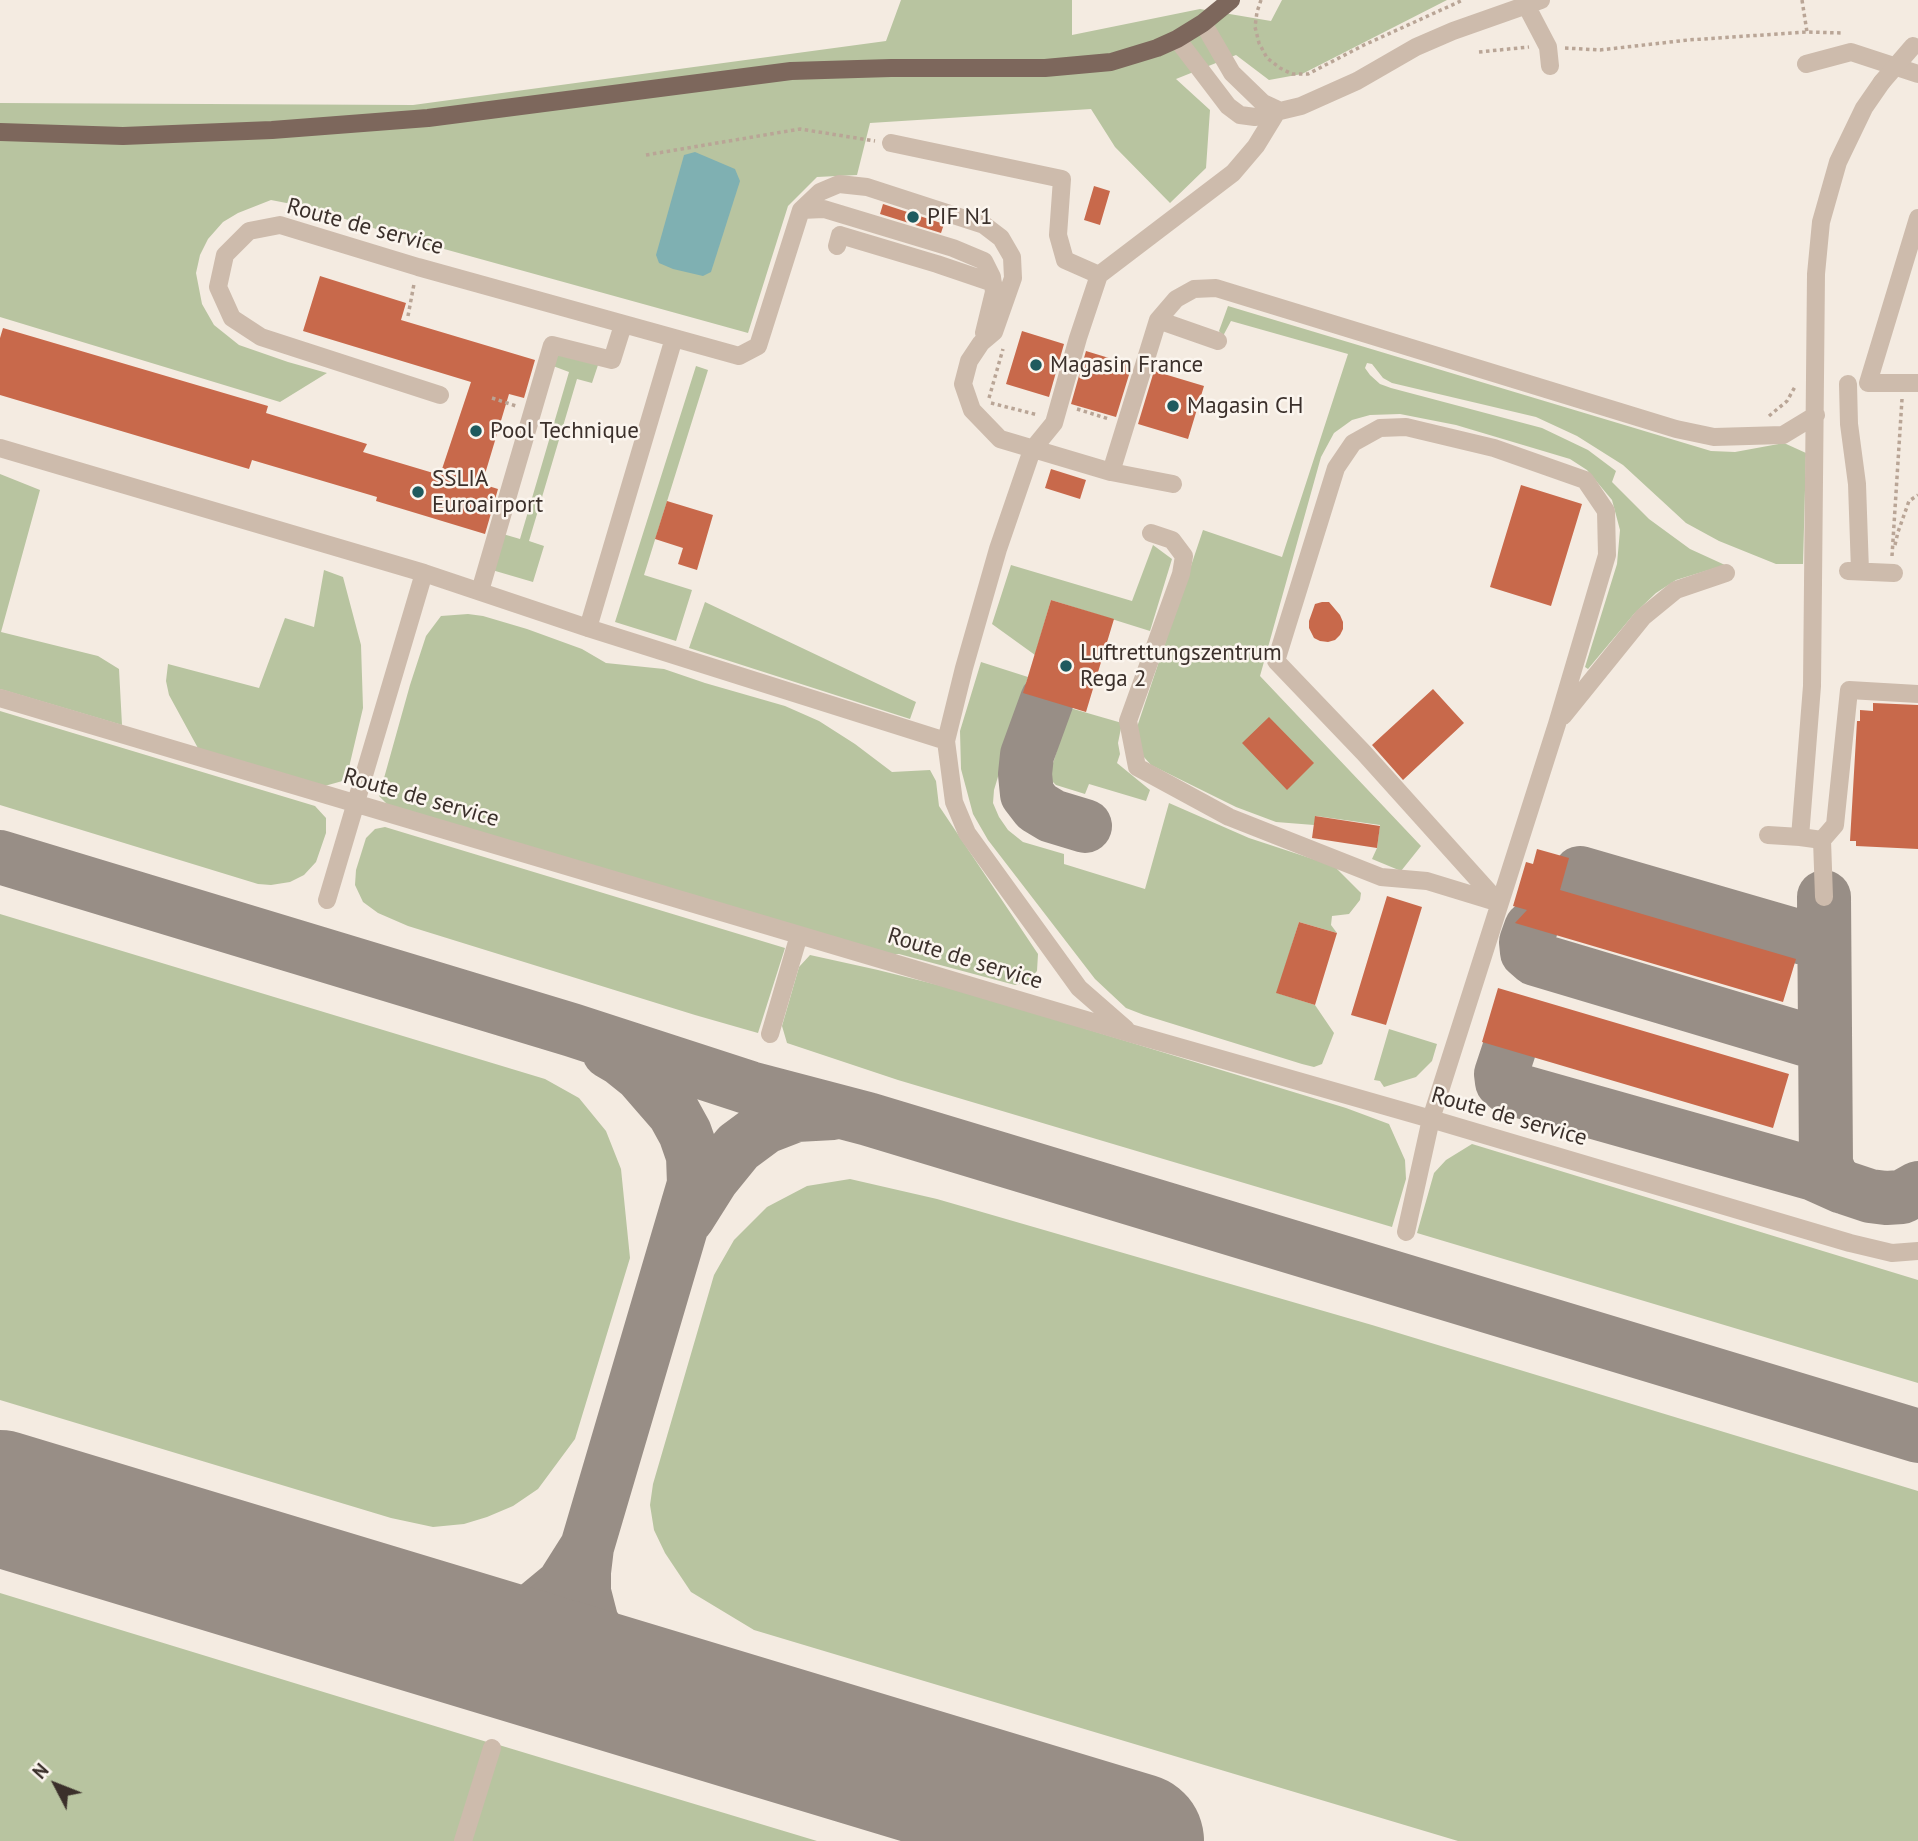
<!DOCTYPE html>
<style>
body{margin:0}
#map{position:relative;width:1918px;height:1841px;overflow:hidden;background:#f4ebe1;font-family:"PT Sans",sans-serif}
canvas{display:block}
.north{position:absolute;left:21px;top:1750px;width:70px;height:70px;-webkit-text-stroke:5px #fbf5ee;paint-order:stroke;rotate:312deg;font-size:19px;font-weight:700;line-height:28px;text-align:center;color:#3b302b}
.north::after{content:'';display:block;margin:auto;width:24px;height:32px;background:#3b302b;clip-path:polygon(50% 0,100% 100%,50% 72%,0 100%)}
</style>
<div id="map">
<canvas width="1918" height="1841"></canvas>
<div class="north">N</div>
</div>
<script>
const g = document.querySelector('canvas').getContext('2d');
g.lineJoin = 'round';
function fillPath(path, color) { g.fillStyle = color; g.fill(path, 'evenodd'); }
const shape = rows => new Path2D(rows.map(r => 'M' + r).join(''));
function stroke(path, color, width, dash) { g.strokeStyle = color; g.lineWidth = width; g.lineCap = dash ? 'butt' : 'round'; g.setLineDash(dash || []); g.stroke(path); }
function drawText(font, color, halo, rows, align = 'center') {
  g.font = font + ' "PT Sans",sans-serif'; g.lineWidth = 5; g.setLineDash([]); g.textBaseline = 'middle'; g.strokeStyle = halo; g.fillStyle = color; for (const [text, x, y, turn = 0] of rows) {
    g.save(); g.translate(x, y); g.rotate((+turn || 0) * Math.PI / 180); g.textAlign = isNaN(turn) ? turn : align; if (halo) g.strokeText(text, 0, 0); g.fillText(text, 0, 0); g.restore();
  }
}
const green = shape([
 [901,0,1072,0,1072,35,1200,9,1271,21,1282,0,1447,0,1302,74,1269,80,1236,55,1176,79,1210,110,1206,168,1170,203,1115,147,1091,109,870,123,857,175,817,177,788,206,748,333,408,239,307,207,271,200,238,213,223,222,208,239,200,255,196,273,202,304,214,325,239,345,288,362,327,373,280,402,0,317,0,103,413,105,886,41],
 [1228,306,1711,451,1735,452,1784,443,1806,453,1803,564,1776,564,1719,541,1686,523,1623,465,1577,436,1536,417,1392,383,1383,378,1372,364,1367,363,1365,368,1370,375,1380,384,1391,388,1542,428,1588,450,1616,471,1612,482,1649,519,1690,549,1725,565,1676,580,1656,593,1634,614,1588,669,1585,667,1617,564,1620,530,1612,500,1587,470,1570,459,1456,425,1400,414,1370,415,1352,420,1334,433,1321,457,1260,676,1421,846,1401,871,1372,859,1377,848,1380,825,1316,816,1314,825,1276,822,1236,807,1151,765,1143,756,1136,730,1203,530,1282,557,1348,354,1231,321,1223,336,1219,331],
 [557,352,598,365,592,383,577,379,529,541,544,546,533,582,492,570,503,534,520,539,569,372,553,366],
 [696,366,708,370,644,575,692,590,676,641,615,622],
 [0,474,40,490,1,632,98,656,119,669,122,725,0,689],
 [1153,545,1172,559,1150,631,1051,600,1035,655,992,624,1011,565,1132,601],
 [324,570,343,577,361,645,363,708,346,780,321,787,199,750,169,695,166,681,168,664,259,688,285,618,314,627],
 [705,602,916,702,910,719,689,648],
 [468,614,483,616,527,629,582,649,606,663,664,669,705,683,785,706,819,721,855,744,892,772,930,770,936,781,939,806,1038,954,1037,971,1027,982,1015,985,899,954,888,955,391,808,379,796,410,685,426,636,441,616],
 [981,662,1028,677,994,790,993,803,999,817,1008,830,1023,842,1064,854,1064,864,1145,889,1169,803,1249,838,1334,866,1361,893,1360,900,1349,914,1332,916,1331,925,1337,933,1299,922,1277,993,1315,1005,1334,1033,1322,1064,1314,1067,1302,1064,1144,1015,1126,1008,1095,979,988,840,973,814,961,769,960,731],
 [1070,708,1122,723,1118,743,1120,754,1117,763,1150,790,1146,801,1089,784,1085,794,1056,785,1051,780,1050,773],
 [0,711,315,806,326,818,326,833,316,862,304,875,290,882,271,885,258,884,0,805],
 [385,827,785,948,758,1033,695,1015,408,926,378,913,363,902,355,885,356,870,366,838,375,829],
 [0,914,545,1079,579,1098,606,1131,621,1169,630,1258,575,1439,538,1489,513,1506,487,1517,464,1524,433,1527,391,1518,0,1400],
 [810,955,878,970,958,990,1346,1108,1389,1124,1405,1160,1406,1179,1392,1227,898,1080,787,1043,782,1026,799,967],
 [1389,1029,1437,1044,1432,1061,1416,1077,1384,1087,1380,1081,1374,1080],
 [1472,1144,1918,1280,1918,1383,1417,1233,1434,1173,1446,1160],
 [850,1179,937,1199,1372,1325,1918,1491,1918,1841,1458,1841,754,1630,691,1592,665,1553,654,1530,650,1505,653,1484,714,1275,734,1240,767,1207,807,1186],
 [0,1593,487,1742,457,1841,0,1841],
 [499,1745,817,1841,470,1841]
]);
const water = shape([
 [695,152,735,169,740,181,711,272,703,276,673,269,659,263,656,255,684,155]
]);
const taxiway = shape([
 [1047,700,1027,755,1025,774,1027,794,1037,807,1052,816,1085,826],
 [0,857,572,1030,750,1088,868,1119,1918,1436],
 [1580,873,1811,940,1819,947,1824,955],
 [1824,897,1826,1164,1832,1179,1843,1187],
 [1531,928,1526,942,1527,952,1535,959,1820,1044,1824,1050],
 [1509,1050,1501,1074,1502,1082,1509,1088,1814,1174,1843,1187,1870,1196,1886,1198,1902,1197,1918,1188],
 [609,1052,621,1059,641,1075,674,1113,685,1133,693,1156,694,1184,587,1547,584,1572,584,1592,592,1623,612,1654,644,1684,678,1703],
 [688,1217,712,1179,738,1147,765,1127,796,1115,833,1113],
 [418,1624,462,1628,501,1624,534,1609,563,1585,587,1547]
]);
const runway = shape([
 [0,1498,1136,1841]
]);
const building = shape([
 [1094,186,1110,191,1100,225,1084,220],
 [883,204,944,224,941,233,880,214],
 [320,276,406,303,401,320,535,360,524,398,509,394,482,484,498,489,485,534,376,501,377,497,252,460,249,469,0,395,0,338,3,328,268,406,266,413,367,444,363,452,440,475,471,382,303,331],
 [1022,331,1064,344,1049,397,1006,384],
 [1086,351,1132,365,1116,417,1071,404],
 [1154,371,1204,386,1188,439,1138,424],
 [1051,469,1086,480,1080,499,1045,488],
 [1521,485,1582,504,1551,606,1490,587],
 [667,501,713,515,697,570,678,564,683,548,655,539],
 [1051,600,1114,619,1086,712,1023,693],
 [1322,602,1329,602,1340,615,1343,622,1343,629,1340,635,1335,640,1328,642,1320,641,1314,638,1309,628,1309,621,1315,604],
 [1433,689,1464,723,1403,780,1372,745],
 [1873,703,1918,705,1918,849,1856,846,1856,841,1850,841,1857,721,1860,721,1860,710,1873,711],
 [1269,717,1314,763,1287,790,1242,743],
 [1315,816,1380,826,1377,848,1312,838],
 [1537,849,1569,858,1560,890,1796,959,1783,1002,1515,923,1527,910,1513,906,1526,862,1533,864],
 [1387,896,1422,907,1386,1025,1351,1015],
 [1299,922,1337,933,1315,1005,1276,993],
 [1498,988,1789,1074,1773,1128,1482,1042]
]);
const path = shape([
 [1261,0,1257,12,1255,27,1259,43,1267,58,1280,68,1292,74,1308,74,1364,45,1463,0],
 [1802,0,1807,32],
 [1565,48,1600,50,1688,40,1807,32,1843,33],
 [1479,52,1529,47],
 [646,155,800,129,875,141],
 [408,316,414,284],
 [492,398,516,406],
 [989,398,1003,349],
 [991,403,1038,415],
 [1077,409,1109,419],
 [1769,416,1787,401,1796,385],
 [1895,545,1898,532,1909,501,1918,495],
 [1892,556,1902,399]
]);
const minor = shape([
 [1526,5,1548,47,1550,66],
 [1203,23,1232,73,1263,103,1278,110],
 [1177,39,1228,106,1240,115,1255,117,1301,106,1357,81,1416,47,1453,31,1541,0],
 [1806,64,1851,52,1918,74],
 [891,143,1062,179,1058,235,1065,260,1099,275],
 [801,210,824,209,953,248,984,261,992,277,994,292,984,333],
 [1918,218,1868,383,1918,383],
 [837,246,840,235,937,264,993,283],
 [1158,320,1218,341],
 [1848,384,1849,424,1857,484,1860,571],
 [440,395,261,337,232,318,218,287,225,255,249,231,280,225,418,267,739,356,758,346,801,210,820,192,839,184,867,187,984,225,1001,238,1012,257,1013,278,994,332,981,343,969,361,963,384,972,410,1000,439,1111,472,1158,320,1176,299,1194,289,1216,288,1676,429,1714,437,1783,435,1816,415],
 [0,448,424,573,588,628,946,741],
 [1111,472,1173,484],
 [1151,533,1172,540,1184,556,1181,574,1128,721,1137,767,1229,817,1381,877,1427,881,1499,903],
 [1848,571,1894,573],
 [480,591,552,345,612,360,623,325],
 [588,628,674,338],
 [0,698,1133,1034,1431,1119,1850,1243,1892,1253,1918,1251],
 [1563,716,1643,617,1676,590,1726,573],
 [1768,835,1800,837],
 [1822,840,1800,837,1812,686,1816,274,1821,222,1838,162,1864,108,1882,82],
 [1824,897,1822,840,1835,825,1849,690,1918,694],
 [327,900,424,573],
 [1126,1029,1079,988,967,833,954,802,946,741,964,668,998,549,1032,450,1054,423,1078,338,1099,275,1233,173,1256,146,1278,110],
 [770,1034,799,935],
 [1406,1232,1431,1119,1557,724,1607,555,1606,511,1585,480,1494,448,1406,427,1380,428,1353,443,1336,468,1276,661,1364,753,1499,903],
 [463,1841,492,1748]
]);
const major = shape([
 [0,132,123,136,272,130,428,118,791,71,891,68,1045,68,1111,62,1157,48,1177,39,1203,23,1231,0]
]);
const minorBridge = shape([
 [1882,82,1913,46]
]);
const markers = [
 [913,217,7,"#1f5a5e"],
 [1036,365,7,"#1f5a5e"],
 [1173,406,7,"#1f5a5e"],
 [476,431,7,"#1f5a5e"],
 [418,492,7,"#1f5a5e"],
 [1066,666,7,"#1f5a5e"]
];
const poiNames = [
 ["PIF N1",927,217],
 ["Magasin France",1050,365],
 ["Magasin CH",1187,406],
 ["Pool Technique",490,431],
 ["SSLIA",432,479],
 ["Euroairport",432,505],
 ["Luftrettungszentrum",1080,653],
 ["Rega 2",1080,679]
];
const streetNames = [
 ["Route de service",365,227,15],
 ["Route de service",421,798,16],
 ["Route de service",965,959,17],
 ["Route de service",1509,1117,16]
];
fillPath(green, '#b8c4a0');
fillPath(water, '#7fb0b2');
stroke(taxiway, '#988e86', 54);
stroke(runway, '#988e86', 136);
fillPath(building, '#c8694b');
stroke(path, '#b9a596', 3.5, [3.5, 3.5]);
stroke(minor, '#cdbbac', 18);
stroke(major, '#7d675c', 18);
stroke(minorBridge, '#cdbbac', 18);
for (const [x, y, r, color] of markers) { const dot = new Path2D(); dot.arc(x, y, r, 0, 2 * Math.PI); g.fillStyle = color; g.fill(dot); stroke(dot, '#fbf5ee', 2.5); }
drawText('23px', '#3b302b', '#fbf5ee', poiNames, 'left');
drawText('23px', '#3b302b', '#fbf5ee', streetNames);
</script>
